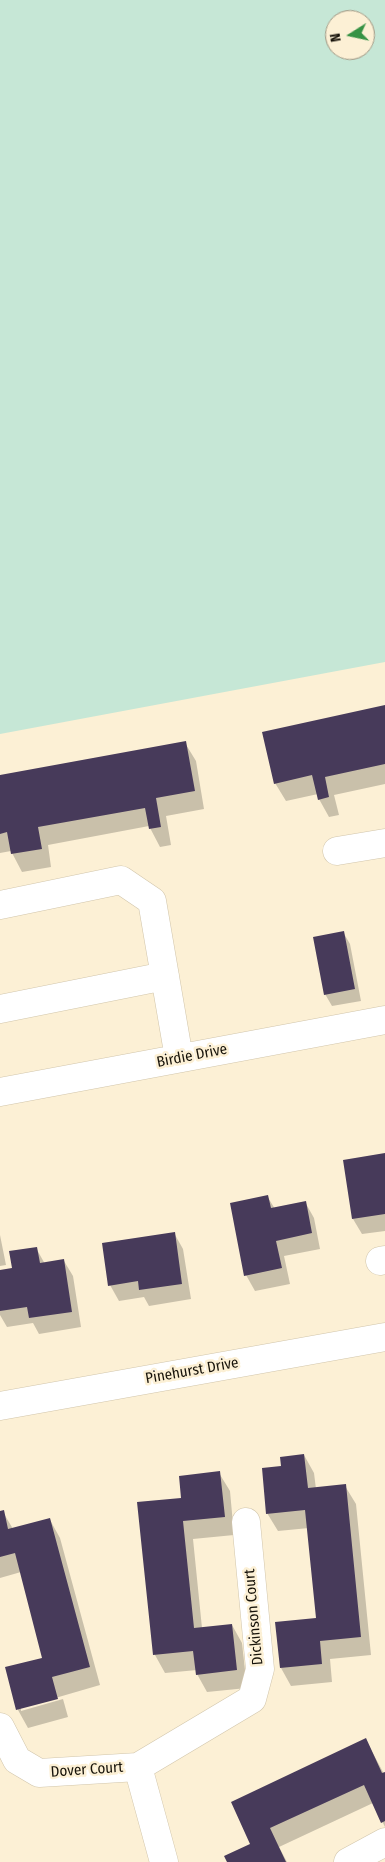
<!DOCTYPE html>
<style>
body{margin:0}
#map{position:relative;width:385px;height:1862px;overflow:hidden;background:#fcf0d5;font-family:"Fira Sans Condensed",sans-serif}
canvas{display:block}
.north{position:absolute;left:325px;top:10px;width:50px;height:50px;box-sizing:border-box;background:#fcf0d5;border:1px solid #a09783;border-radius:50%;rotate:260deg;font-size:14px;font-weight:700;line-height:20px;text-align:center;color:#161209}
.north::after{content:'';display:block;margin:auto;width:18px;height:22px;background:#369244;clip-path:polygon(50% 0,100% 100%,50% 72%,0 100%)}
</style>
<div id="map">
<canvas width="385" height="1862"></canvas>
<div class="north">N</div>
</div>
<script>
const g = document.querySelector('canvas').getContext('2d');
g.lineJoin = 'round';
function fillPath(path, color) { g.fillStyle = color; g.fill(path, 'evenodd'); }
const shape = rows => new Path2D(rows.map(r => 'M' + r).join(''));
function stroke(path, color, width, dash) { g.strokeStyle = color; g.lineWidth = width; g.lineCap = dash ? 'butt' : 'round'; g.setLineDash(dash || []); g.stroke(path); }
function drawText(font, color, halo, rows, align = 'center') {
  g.font = font + ' "Fira Sans Condensed",sans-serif'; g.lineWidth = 5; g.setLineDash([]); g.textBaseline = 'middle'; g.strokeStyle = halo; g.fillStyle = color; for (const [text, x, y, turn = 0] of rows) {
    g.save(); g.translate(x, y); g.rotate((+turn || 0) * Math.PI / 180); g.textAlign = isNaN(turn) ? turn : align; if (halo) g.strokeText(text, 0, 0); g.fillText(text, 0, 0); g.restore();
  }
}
const green = shape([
 [0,0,385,0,385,662,0,734],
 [335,20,365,20,365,50,335,50]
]);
const shadow = shape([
 [385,706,385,784,334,795,339,815,329,817,319,799,318,794,286,801,275,783],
 [185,743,196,761,204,809,166,816,171,845,160,847,149,826,48,845,51,867,22,872,11,851,0,853,0,776],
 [343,932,350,944,361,1001,332,1006,325,994],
 [385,1154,385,1231,362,1234,353,1219,344,1161],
 [267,1196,275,1209,305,1202,314,1218,320,1249,284,1256,290,1284,255,1291,246,1275],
 [174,1233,183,1249,191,1299,149,1306,144,1297,119,1301,110,1285],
 [0,1235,6,1265,0,1266],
 [36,1248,45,1264,64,1261,73,1276,81,1327,39,1334,33,1323,7,1327,0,1315,0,1271,13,1269],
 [304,1455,314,1473,316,1489,345,1486,356,1504,371,1655,330,1659,332,1682,291,1686,281,1668,318,1619,309,1528,278,1531,267,1513,283,1467],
 [219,1473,230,1491,234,1535,193,1539,202,1628,232,1625,242,1643,247,1688,207,1692,197,1674,197,1670,165,1673,155,1655,139,1504,182,1499],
 [3,1512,13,1529,50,1520,60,1538,100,1685,21,1708,21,1711,63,1699,68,1717,28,1728,18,1710,7,1668,44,1658,21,1572,0,1578,0,1513],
 [366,1740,384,1774,385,1773,385,1827,373,1803,279,1847,287,1862,228,1862,252,1844]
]);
const building = shape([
 [385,705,385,764,325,777,329,797,318,800,312,775,274,784,262,732],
 [186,741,195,791,156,798,161,827,149,829,145,808,38,827,42,849,11,854,7,832,0,834,0,775],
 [344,931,355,989,324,995,313,937],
 [385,1153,385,1214,352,1219,343,1160],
 [268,1195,271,1208,306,1201,312,1233,276,1241,282,1268,244,1276,230,1203],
 [175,1232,182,1284,139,1290,138,1281,108,1286,102,1243],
 [37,1247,40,1263,64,1259,72,1312,29,1318,27,1307,0,1311,0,1270,12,1268,9,1251],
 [304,1454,308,1488,346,1484,361,1637,320,1641,322,1664,280,1668,275,1622,316,1618,305,1510,266,1514,262,1468,281,1466,280,1457],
 [220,1471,225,1517,183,1521,194,1628,232,1624,237,1670,196,1675,193,1651,153,1655,137,1502,181,1498,179,1476],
 [4,1510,8,1529,50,1518,90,1667,52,1677,58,1699,16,1710,5,1667,42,1658,15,1553,0,1557,0,1511],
 [366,1738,382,1773,385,1772,385,1821,381,1823,364,1785,270,1828,286,1862,227,1862,224,1856,250,1844,231,1802]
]);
const minor = shape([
 [337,851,385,843],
 [0,905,121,880,152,901,179,1058],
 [0,1009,165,976],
 [0,1092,385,1020],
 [380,1261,385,1260],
 [0,1406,385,1337],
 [0,1727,17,1760,39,1773,138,1767,252,1699,260,1669,246,1522],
 [138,1767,164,1862],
 [348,1862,385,1842]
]);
const streetNames = [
 ["Birdie Drive",192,1056,-11],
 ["Pinehurst Drive",192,1371,-10],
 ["Dickinson Court",254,1617,-95],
 ["Dover Court",87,1770,-4]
];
fillPath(green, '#c6e7d6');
fillPath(shadow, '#0003');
fillPath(building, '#473a5a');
stroke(minor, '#d1c5ab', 29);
stroke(minor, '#fff', 28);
drawText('15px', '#161209', '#fcf0d5', streetNames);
</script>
